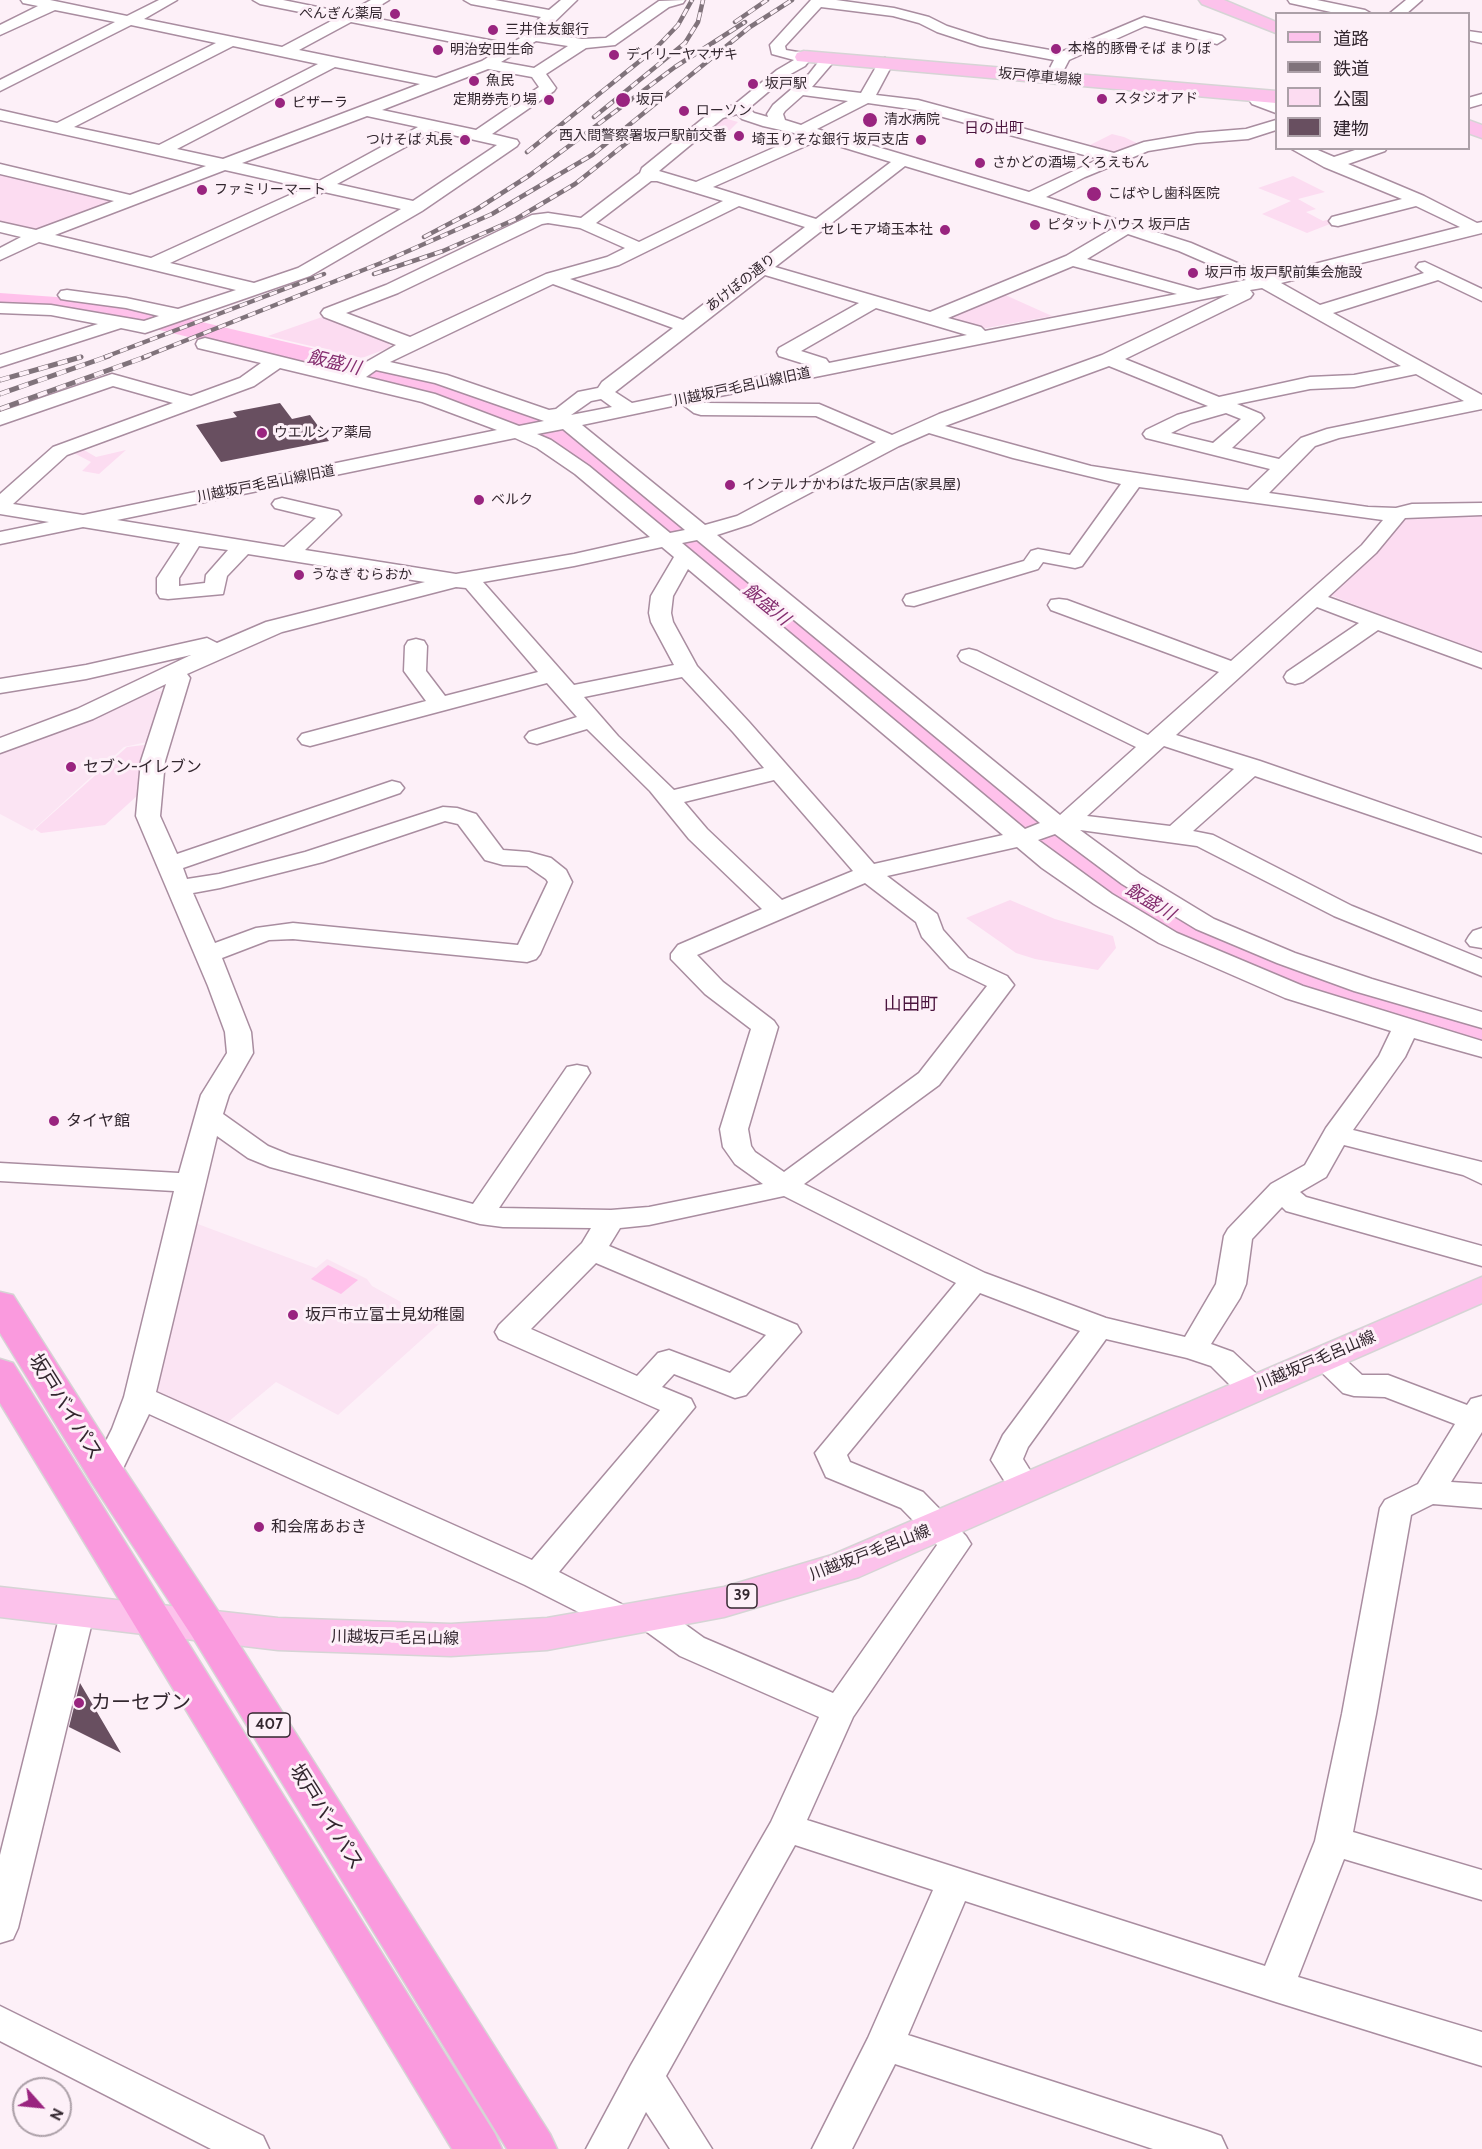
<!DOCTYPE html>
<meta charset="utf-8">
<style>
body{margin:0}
#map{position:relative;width:1482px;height:2149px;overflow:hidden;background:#fdf0f8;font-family:Cabin,"Noto Sans JP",sans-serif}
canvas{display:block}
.legend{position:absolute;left:1275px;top:12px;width:195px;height:138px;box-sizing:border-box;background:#fdf0f8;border:2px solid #aca0a8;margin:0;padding:8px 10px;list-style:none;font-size:18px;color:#33272f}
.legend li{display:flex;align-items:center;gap:12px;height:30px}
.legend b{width:30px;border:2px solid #aca0a8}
.north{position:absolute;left:12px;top:2077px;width:60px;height:60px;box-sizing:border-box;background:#fdf0f8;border:2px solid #aca0a8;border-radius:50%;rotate:117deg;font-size:16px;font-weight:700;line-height:24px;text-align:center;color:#33272f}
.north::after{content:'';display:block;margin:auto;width:21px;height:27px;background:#99247f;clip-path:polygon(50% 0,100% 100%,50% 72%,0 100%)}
</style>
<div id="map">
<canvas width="1482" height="2149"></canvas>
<ul class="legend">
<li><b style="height:8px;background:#fcc2eb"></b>道路</li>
<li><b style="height:8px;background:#80737b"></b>鉄道</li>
<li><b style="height:16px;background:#fcdcf1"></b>公園</li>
<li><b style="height:16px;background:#684f60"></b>建物</li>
</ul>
<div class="north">N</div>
</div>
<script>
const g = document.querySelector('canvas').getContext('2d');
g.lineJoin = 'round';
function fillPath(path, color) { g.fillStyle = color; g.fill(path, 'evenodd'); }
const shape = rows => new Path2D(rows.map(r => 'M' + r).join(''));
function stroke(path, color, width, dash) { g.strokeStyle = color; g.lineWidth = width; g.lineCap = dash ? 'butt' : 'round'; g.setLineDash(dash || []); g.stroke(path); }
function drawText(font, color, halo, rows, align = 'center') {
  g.font = font + ' Cabin,"Noto Sans JP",sans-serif'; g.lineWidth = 6; g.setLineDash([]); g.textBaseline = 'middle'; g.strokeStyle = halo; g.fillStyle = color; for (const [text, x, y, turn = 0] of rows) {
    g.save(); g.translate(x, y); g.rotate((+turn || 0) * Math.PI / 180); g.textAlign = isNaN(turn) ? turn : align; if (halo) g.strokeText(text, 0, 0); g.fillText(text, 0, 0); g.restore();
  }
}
const built = shape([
 [151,690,167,692,147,742,124,747,32,831,0,814,0,751,43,738,106,713],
 [187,1220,316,1268,327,1259,367,1279,372,1286,401,1302,400,1305,439,1324,338,1415,276,1382,222,1427,148,1393]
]);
const green = shape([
 [720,117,738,122,720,140,699,134],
 [1112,134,1124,137,1141,145,1119,155,1084,148],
 [0,173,120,201,39,233,0,224],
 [1293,176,1325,192,1298,199,1316,209,1306,212,1323,221,1330,219,1335,222,1307,233,1262,214,1291,201,1258,188],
 [1003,294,1052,316,981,329,947,317],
 [322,317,388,343,391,347,362,358,268,336],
 [79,447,96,457,126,450,99,474,82,471,91,462,70,451],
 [1482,513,1482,655,1330,595,1374,553,1377,554,1374,552,1405,518,1415,514],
 [144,745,138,795,105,825,41,833,35,829,127,747],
 [1010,900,1055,919,1113,936,1116,948,1098,970,1035,959,1016,953,966,918]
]);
const water = shape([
 [328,1265,358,1280,341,1294,311,1279]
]);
const river = shape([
 [0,293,98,300,147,309,442,379,485,393,566,427,608,457,1072,832,1148,883,1221,926,1304,964,1482,1020,1482,1047,1319,998,1274,982,1191,944,1118,901,1044,850,584,471,542,441,463,407,421,393,147,327,98,318,0,311,0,293]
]);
const building = shape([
 [280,403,292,419,310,415,329,441,221,462,196,425,237,417,233,412],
 [80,1683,121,1753,69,1727]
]);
const minor = shape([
 [21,0,50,0,127,16,159,0,177,0,144,19,282,47,335,19,260,4,253,0,283,0,347,13,371,0,389,0,363,16,510,44,527,34,532,25,541,17,471,4,464,0,495,0,549,10,561,0,577,0,543,33,582,39,606,38,659,1,685,0,683,3,669,7,615,45,586,48,546,74,556,88,554,91,492,134,517,140,519,143,517,146,422,211,310,276,151,331,145,333,121,328,0,367,0,355,98,324,51,315,0,313,0,303,51,305,144,321,159,316,126,308,67,300,61,299,58,295,61,291,67,290,126,298,178,309,236,290,39,242,0,260,0,248,21,237,0,232,0,222,36,230,114,201,0,174,0,164,130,195,206,166,0,120,0,110,57,123,216,43,131,25,0,91,0,80,115,22,55,10,0,35,0,25,38,6,23,3,21,0],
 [351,22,498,51,482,61,436,78,299,50,351,22],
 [536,41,568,46,534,68,501,62,536,41],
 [233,46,318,64,159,145,74,127,233,46],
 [335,67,420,84,223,159,177,149,335,67],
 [488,69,532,77,539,87,476,130,382,110,488,69],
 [367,116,418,127,319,181,242,163,367,116],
 [435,131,497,145,413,201,337,184,435,131],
 [225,170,305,188,151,258,55,235,225,170],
 [324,192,401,209,298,268,254,283,170,263,324,192],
 [811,0,836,0,894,8,929,17,947,26,988,39,1061,52,1144,17,1222,36,1225,39,1217,44,1145,26,1069,60,1058,81,1053,83,1045,78,1054,60,980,46,937,32,919,23,893,16,821,7,785,46,786,50,809,54,812,57,805,66,787,76,749,108,754,113,768,117,767,114,773,105,809,74,823,56,828,54,836,59,812,87,861,93,880,60,885,58,893,63,876,95,918,100,1114,153,1144,142,1197,133,1246,129,1276,120,1276,130,1248,139,1197,143,1148,151,1085,177,1046,197,1191,243,1267,276,1460,227,1416,206,1338,226,1332,225,1329,221,1332,217,1402,199,1324,167,1290,148,1313,148,1334,157,1361,148,1387,148,1385,151,1348,164,1424,196,1477,223,1482,222,1482,233,1281,283,1320,305,1424,273,1416,267,1419,263,1425,262,1482,289,1482,301,1438,280,1333,313,1482,395,1482,409,1339,438,1315,446,1269,493,1368,507,1396,508,1412,504,1482,503,1482,515,1405,518,1376,553,1328,597,1482,653,1482,668,1378,630,1303,682,1295,684,1287,682,1284,677,1287,672,1359,623,1317,607,1176,735,1260,761,1482,838,1482,853,1255,776,1193,831,1213,835,1352,906,1482,959,1482,976,1334,916,1197,846,1080,830,1140,874,1214,919,1295,953,1372,979,1482,1012,1482,1028,1354,991,1277,963,1196,929,1122,884,1055,834,1038,840,1112,894,1177,933,1303,986,1482,1041,1482,1057,1414,1038,1405,1057,1353,1130,1482,1162,1482,1184,1463,1175,1344,1145,1326,1177,1300,1192,1306,1197,1482,1246,1482,1266,1286,1211,1282,1207,1252,1239,1246,1284,1240,1298,1211,1344,1233,1352,1263,1380,1267,1388,1263,1396,1252,1399,1241,1396,1211,1366,1187,1358,1106,1339,1028,1447,1023,1459,1041,1488,1036,1496,1025,1500,1014,1496,991,1460,1003,1435,1080,1331,980,1293,847,1455,850,1462,923,1492,966,1536,971,1544,853,1717,807,1820,1265,1966,1315,1841,1342,1714,1380,1508,1385,1500,1418,1484,1455,1424,1385,1397,1354,1396,1343,1393,1313,1364,1309,1357,1313,1350,1324,1347,1335,1350,1362,1375,1388,1375,1467,1405,1471,1399,1482,1396,1482,1432,1451,1482,1482,1484,1482,1508,1433,1504,1411,1515,1376,1714,1353,1832,1482,1870,1482,1900,1344,1859,1298,1977,1482,2032,1482,2066,1276,2002,965,1901,908,2035,1207,2131,1221,2136,1227,2149,1153,2149,895,2064,852,2149,812,2149,868,2038,933,1890,795,1845,666,2076,712,2149,670,2149,646,2112,627,2149,586,2149,631,2065,771,1822,819,1717,680,1656,640,1627,638,1630,626,1634,614,1630,525,1585,149,1414,117,1481,106,1484,95,1481,90,1473,112,1429,124,1397,174,1191,0,1181,0,1163,179,1173,201,1095,227,1053,225,1032,208,986,136,816,141,761,166,684,93,719,0,753,0,738,77,709,191,655,86,679,0,693,0,679,86,665,207,638,217,643,266,622,425,582,248,554,227,576,223,594,168,599,160,598,157,593,157,578,180,543,83,527,0,544,0,532,49,522,0,514,0,494,53,447,173,403,113,386,0,425,0,412,112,374,191,396,240,378,261,363,198,348,196,344,198,340,205,338,347,373,396,345,324,317,321,313,324,309,386,285,532,215,548,213,581,218,640,173,642,168,711,112,734,105,777,70,794,60,772,54,770,45,811,0],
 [803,95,848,101,801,125,785,120,783,114,785,111,803,95],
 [868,103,917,110,1099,159,1029,192,817,129,868,103],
 [737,114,742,119,763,126,803,135,696,182,659,171,723,118,737,114],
 [819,140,891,162,816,219,713,187,819,140],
 [905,166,1065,214,1112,229,1066,256,930,312,775,267,905,166],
 [651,181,657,181,723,201,639,242,596,223,651,181],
 [739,206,805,227,683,320,570,279,619,265,739,206],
 [548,223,580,228,625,248,607,257,546,274,410,337,346,313,398,293,542,224,548,223],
 [1128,234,1179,251,1246,280,1198,290,1087,259,1128,234],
 [1073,266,1177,294,985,331,981,327,948,318,1073,266],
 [765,275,859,303,779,348,777,352,779,356,811,366,632,403,615,392,765,275],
 [553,284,673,328,602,382,598,388,578,392,556,409,549,410,447,375,390,362,553,284],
 [1262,288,1401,366,1354,375,1310,377,1219,397,1125,359,1250,298,1253,294,1250,290,1262,288],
 [1229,294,1102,355,939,414,892,435,819,404,705,403,700,400,1229,294],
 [876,308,967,335,829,363,826,359,801,351,876,308],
 [1109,366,1208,406,1177,415,1146,430,1143,434,1146,438,1270,469,1248,490,1091,466,945,426,1109,366],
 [280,368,422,402,497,430,83,515,13,504,67,455,254,386,280,368],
 [376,370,435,383,544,421,519,426,435,394,366,377,376,370],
 [1416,374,1464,401,1327,429,1301,438,1279,459,1232,448,1264,418,1261,414,1237,404,1310,389,1354,387,1416,374],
 [601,399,612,407,571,415,591,401,601,399],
 [682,404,694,413,701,415,816,416,876,442,737,516,705,525,582,425,682,404],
 [1226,413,1241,419,1213,443,1171,433,1191,423,1226,413],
 [563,429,685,530,670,533,589,466,551,440,537,434,563,429],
 [929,433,1013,458,1121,484,1070,555,1038,549,1031,551,1024,561,906,595,903,600,906,605,914,606,1038,569,1043,562,1075,568,1082,566,1139,487,1383,520,1362,545,1231,661,1067,600,1059,599,1051,600,1048,605,1051,610,1219,672,1148,735,977,651,969,649,961,651,958,656,961,661,1136,747,1060,815,717,535,751,524,899,446,929,433],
 [515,438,537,448,575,474,650,537,574,554,456,574,305,550,341,515,338,511,282,498,275,500,272,504,275,508,316,518,284,547,117,520,515,438],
 [697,540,1040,823,1025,829,682,543,697,540],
 [199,546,228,550,206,575,205,583,179,586,179,578,199,546],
 [662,547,674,557,651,596,649,613,651,622,674,665,574,685,483,582,574,566,662,547],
 [688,569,1003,835,874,864,749,722,697,666,673,622,671,613,673,596,688,569],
 [456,587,466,588,538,672,445,696,426,671,427,646,424,641,416,639,408,641,405,646,404,671,426,701,302,734,298,739,302,744,310,746,547,683,577,717,529,732,525,737,529,742,537,744,587,729,650,791,689,839,762,909,678,945,671,954,671,959,705,994,751,1029,720,1129,723,1147,735,1164,763,1184,649,1207,611,1210,499,1208,590,1073,587,1067,577,1065,567,1067,473,1204,290,1155,268,1146,223,1114,229,1095,253,1053,251,1032,222,958,269,940,293,939,527,962,536,959,540,954,572,882,566,870,551,858,529,852,503,850,476,814,457,808,443,807,305,852,219,874,187,879,183,868,400,793,404,788,400,783,392,781,177,854,160,816,165,761,190,678,187,674,282,632,456,587],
 [682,677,733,732,764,768,674,790,618,736,584,697,682,677],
 [1164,746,1234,769,1170,826,1087,816,1164,746],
 [774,780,853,871,782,900,707,829,684,802,774,780],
 [445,821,458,824,485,860,503,865,527,866,546,879,548,882,518,945,293,923,256,928,215,943,193,893,220,888,323,862,445,821],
 [1017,847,1042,868,1094,904,1159,943,1285,998,1391,1031,1379,1056,1326,1128,1305,1165,1271,1184,1228,1229,1224,1236,1216,1284,1185,1337,1106,1318,985,1273,804,1184,939,1085,1014,985,1007,976,968,958,943,930,937,914,887,876,1017,847],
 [865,883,916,922,922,937,950,968,987,986,919,1073,784,1172,755,1152,751,1146,748,1129,778,1027,774,1021,723,982,697,955,865,883],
 [217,1136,248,1158,270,1167,480,1224,503,1227,591,1228,582,1243,499,1325,495,1332,499,1339,660,1410,532,1560,156,1392,217,1136],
 [784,1196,956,1283,815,1453,826,1477,901,1508,937,1545,833,1693,704,1638,661,1607,649,1603,637,1607,635,1611,559,1572,695,1407,691,1399,662,1387,674,1374,735,1398,746,1395,801,1332,797,1325,609,1246,620,1228,649,1225,784,1196],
 [596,1263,766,1335,730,1373,669,1350,658,1353,637,1376,531,1329,596,1263],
 [1288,0,1317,0,1365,10,1372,14,1340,14,1290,3,1288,0],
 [1406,0,1422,0,1406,14,1389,14,1406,0],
 [1468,31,1482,33,1482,43,1468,40,1468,31],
 [1254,90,1260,92,1264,98,1276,103,1276,113,1252,104,1246,95,1254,90],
 [1482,94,1482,104,1468,108,1468,98,1482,94],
 [1482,928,1482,948,1470,946,1466,941,1469,936,1473,931,1482,928],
 [78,1597,90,1601,95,1610,18,1928,13,1939,0,1943,0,1855,61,1610,66,1601,78,1597],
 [0,2006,263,2136,269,2149,211,2149,0,2041,0,2006]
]);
const major = shape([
 [1199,0,1224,0,1276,22,1276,33,1202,4,1199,0],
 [804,51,1276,91,1276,103,797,61,795,57,797,53,804,51],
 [1468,120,1482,125,1482,138,1468,133,1468,120],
 [1482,1277,1482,1303,859,1577,724,1617,547,1650,451,1656,278,1650,0,1617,0,1587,278,1618,451,1624,547,1618,724,1587,832,1555,1482,1277]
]);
const highway = shape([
 [0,1292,13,1295,120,1463,220,1614,550,2134,557,2149,507,2149,192,1636,92,1483,0,1333,0,1292],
 [0,1359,13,1363,495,2134,502,2149,452,2149,0,1403,0,1359]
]);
const railFar1 = shape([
 [735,22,767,0],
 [594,117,685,43,698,22,703,0],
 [527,152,656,48,678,25,692,0],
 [424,237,477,209,530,175,675,67,745,22],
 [374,274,443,251,516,219,575,184,629,141],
 [105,357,324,274],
 [144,357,381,263,492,214,592,155,750,27,792,0]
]);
const rail = shape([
 [0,380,81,357],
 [0,394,109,356],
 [0,409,148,356]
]);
const markers = [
 [395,14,6,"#99247f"],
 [493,30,6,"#99247f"],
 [1056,49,6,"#99247f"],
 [438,50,6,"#99247f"],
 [614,55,6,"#99247f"],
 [474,81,6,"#99247f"],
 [753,84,6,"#99247f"],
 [1102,99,6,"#99247f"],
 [549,100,6,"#99247f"],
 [623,100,8,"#99247f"],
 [280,103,6,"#99247f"],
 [684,111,6,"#99247f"],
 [870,120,8,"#99247f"],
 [739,136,6,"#99247f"],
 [465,140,6,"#99247f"],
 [921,140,6,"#99247f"],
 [980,163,6,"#99247f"],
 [202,190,6,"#99247f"],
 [1094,194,8,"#99247f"],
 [1035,225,6,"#99247f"],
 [945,230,6,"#99247f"],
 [1193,273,6,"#99247f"],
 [262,433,6,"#99247f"],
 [730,485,6,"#99247f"],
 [479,500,6,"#99247f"],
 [299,575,6,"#99247f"],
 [71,767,6,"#99247f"],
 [54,1121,6,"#99247f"],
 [293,1315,6,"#99247f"],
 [259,1527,6,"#99247f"],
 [79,1703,6,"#99247f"]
];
const farPoinames = [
 ["ぺんぎん薬局",383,14,"right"],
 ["三井住友銀行",505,30],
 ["本格的豚骨そば まりぼ",1068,49],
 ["明治安田生命",450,50],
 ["デイリーヤマザキ",626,55],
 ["魚民",486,81],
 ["坂戸駅",765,84],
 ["スタジオアド",1114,99],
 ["定期券売り場",537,100,"right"],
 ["坂戸",636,100],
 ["ピザーラ",292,103],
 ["ローソン",696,111],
 ["清水病院",884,120],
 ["西入間警察署坂戸駅前交番",727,136,"right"],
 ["つけそば 丸長",453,140,"right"],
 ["埼玉りそな銀行 坂戸支店",909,140,"right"],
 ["さかどの酒場 くろえもん",992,163],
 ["ファミリーマート",214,190],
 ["こばやし歯科医院",1108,194],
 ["ピタットハウス 坂戸店",1047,225],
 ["セレモア埼玉本社",933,230,"right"],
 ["坂戸市 坂戸駅前集会施設",1205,273],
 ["ウエルシア薬局",274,433],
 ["インテルナかわはた坂戸店(家具屋)",742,485],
 ["ベルク",491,500],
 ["うなぎ むらおか",311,575]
];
const farStreetnames = [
 ["坂戸停車場線",1040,77,5],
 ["あけぼの通り",741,283,-38],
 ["川越坂戸毛呂山線旧道",742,387,-12],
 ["川越坂戸毛呂山線旧道",266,484,-11]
];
const farNeighbourhoodnames = [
 ["日の出町",994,129]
];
const shields = [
 [742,1596,30],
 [269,1725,42]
];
const shieldNames = [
 ["39",742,1596],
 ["407",269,1725]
];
const poiNames = [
 ["セブン-イレブン",83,767],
 ["タイヤ館",66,1121],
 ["坂戸市立富士見幼稚園",305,1315],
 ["和会席あおき",271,1527]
];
const streetNames = [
 ["川越坂戸毛呂山線",1316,1361,-23],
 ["川越坂戸毛呂山線",870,1553,-21],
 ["川越坂戸毛呂山線",395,1638,1]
];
const waterNames = [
 ["飯盛川",334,363,13],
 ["飯盛川",766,605,39],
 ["飯盛川",1150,902,31]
];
const neighbourhoodNames = [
 ["山田町",911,1005]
];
const nearStreetnames = [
 ["坂戸バイパス",65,1407,58],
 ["坂戸バイパス",326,1817,58]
];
const nearPoinames = [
 ["カーセブン",91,1703]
];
fillPath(built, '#fbe4f3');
fillPath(green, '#fcdcf1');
fillPath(water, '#ffc1eb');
fillPath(river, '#ffc1eb');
fillPath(building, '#684f60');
stroke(minor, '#a98da0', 3);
stroke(major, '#d6d4d5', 3);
stroke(highway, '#d6d4d5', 3);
fillPath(minor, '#fff');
fillPath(major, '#fcc2eb');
fillPath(highway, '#fa9ade');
stroke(railFar1, '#80737b', 4.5);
stroke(rail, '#80737b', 5);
stroke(railFar1, '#fdf0f8', 3, [8]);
stroke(rail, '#fdf0f8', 4, [10]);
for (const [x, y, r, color] of markers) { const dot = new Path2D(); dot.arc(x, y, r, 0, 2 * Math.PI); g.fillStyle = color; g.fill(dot); stroke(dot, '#fdf0f8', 2); }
drawText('14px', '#33272f', '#fdf0f8', farPoinames, 'left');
drawText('14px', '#33272f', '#fdf0f8', farStreetnames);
drawText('15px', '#4b143e', '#fdf0f8', farNeighbourhoodnames);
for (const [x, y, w] of shields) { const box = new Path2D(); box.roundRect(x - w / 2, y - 12, w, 24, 4.5); g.fillStyle = '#fdf0f8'; g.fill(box); stroke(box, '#33272f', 1.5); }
drawText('bold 15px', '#33272f', null, shieldNames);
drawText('16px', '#33272f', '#fdf0f8', poiNames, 'left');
drawText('16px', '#33272f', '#fdf0f8', streetNames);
drawText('italic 18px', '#852f70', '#fdf0f8', waterNames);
drawText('18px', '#4b143e', '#fdf0f8', neighbourhoodNames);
drawText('20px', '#33272f', '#fdf0f8', nearStreetnames);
drawText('20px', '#33272f', '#fdf0f8', nearPoinames, 'left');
</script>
